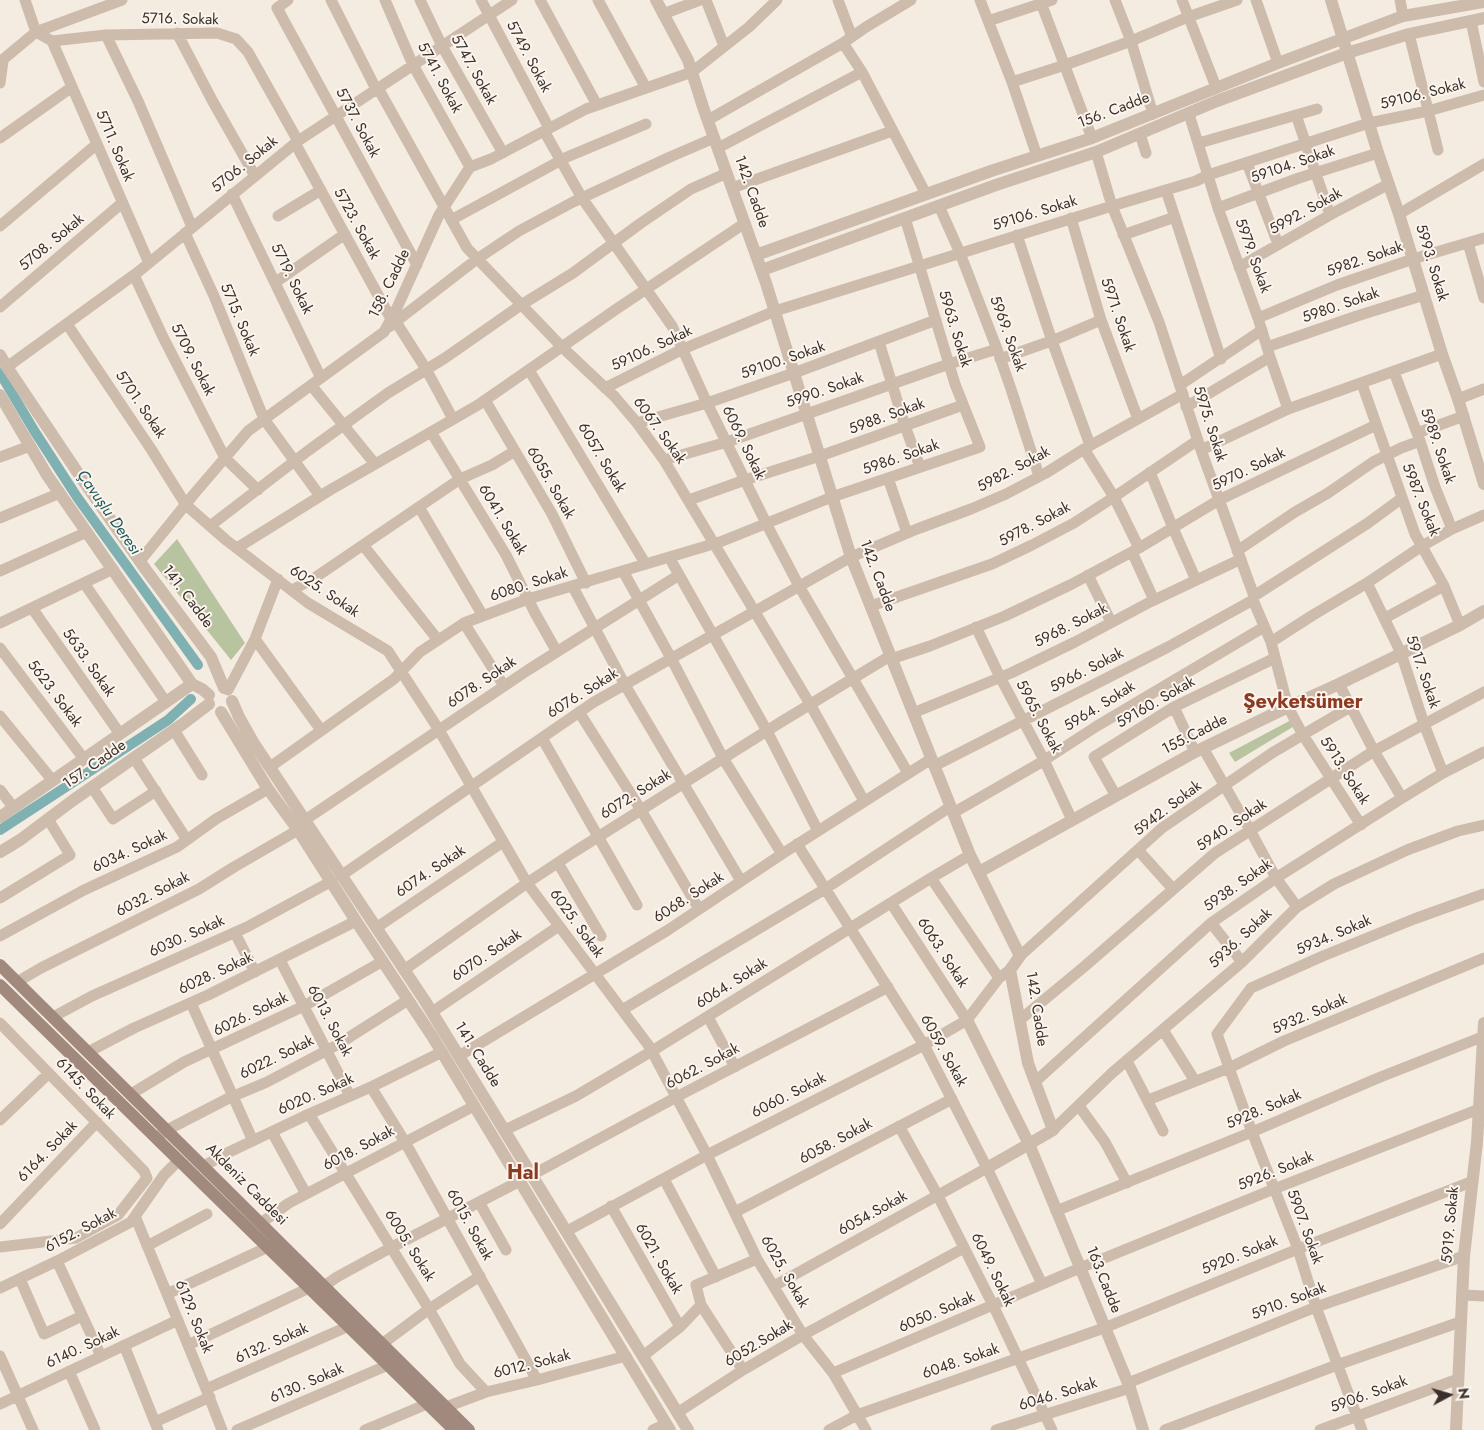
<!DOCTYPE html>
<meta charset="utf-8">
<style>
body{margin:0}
#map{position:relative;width:1484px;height:1430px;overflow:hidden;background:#f4ebe1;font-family:Jost,sans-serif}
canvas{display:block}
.north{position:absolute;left:1424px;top:1370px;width:50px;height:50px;-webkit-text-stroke:4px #fbf5ee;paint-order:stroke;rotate:84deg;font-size:14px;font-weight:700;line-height:20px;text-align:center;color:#3b302b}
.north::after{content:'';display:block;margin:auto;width:18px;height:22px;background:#3b302b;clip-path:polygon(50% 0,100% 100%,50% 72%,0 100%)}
</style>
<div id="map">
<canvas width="1484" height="1430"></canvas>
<div class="north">N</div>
</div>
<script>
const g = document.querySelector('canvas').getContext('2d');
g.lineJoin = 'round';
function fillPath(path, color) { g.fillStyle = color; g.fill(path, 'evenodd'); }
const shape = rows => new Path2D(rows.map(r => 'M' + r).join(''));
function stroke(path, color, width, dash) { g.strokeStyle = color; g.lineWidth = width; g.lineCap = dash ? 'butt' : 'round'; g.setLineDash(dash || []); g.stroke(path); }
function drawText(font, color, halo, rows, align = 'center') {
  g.font = font + ' Jost,sans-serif'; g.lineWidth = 4; g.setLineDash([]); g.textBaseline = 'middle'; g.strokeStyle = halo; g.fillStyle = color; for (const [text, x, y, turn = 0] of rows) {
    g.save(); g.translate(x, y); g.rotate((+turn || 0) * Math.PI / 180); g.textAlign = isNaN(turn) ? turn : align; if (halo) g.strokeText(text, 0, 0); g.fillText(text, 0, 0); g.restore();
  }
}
const green = shape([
 [177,539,245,643,231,660,154,564],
 [1293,719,1296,725,1235,762,1229,753]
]);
const canal = shape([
 [0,373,35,432,77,497,198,665],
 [0,830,168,720,191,699]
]);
const minor = shape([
 [25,0,36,32],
 [288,0,277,8,417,265],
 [331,0,376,89],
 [385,0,413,65,470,167],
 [420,0,442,46,503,153],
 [481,0,549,128],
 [540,0,597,105],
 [598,0,646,88],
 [706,0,724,46],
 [838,0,852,37],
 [980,0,1012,82,1037,156],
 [1040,0,1092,138],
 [1115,0,1131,41,1153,114],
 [1182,0,1216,87],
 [1256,0,1278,63],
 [1400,0,1403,16],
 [663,14,700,0],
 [988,21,1052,0],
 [1471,21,1484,82],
 [36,32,52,41,106,35,217,33,236,39,248,52,298,141],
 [177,33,212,100,255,176],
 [1409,34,1438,150],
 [106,35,138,101,192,227],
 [52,41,149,263],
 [843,43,862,72,926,194],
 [0,62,36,32,122,0],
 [1012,82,1065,65,1131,41,1188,17,1237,0],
 [0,83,3,61],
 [378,88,467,248,562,347,615,397,637,423,664,460,810,704,864,801],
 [1189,114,1218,208,1258,318,1270,357,1288,409],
 [1296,115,1330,215],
 [708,120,843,43,866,27,911,0],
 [544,131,582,198,672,326,707,403,766,523,799,586,908,773],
 [1140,134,1146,153],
 [0,138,72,87],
 [295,143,391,319],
 [1199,143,1317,109],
 [718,148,862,72],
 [1096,152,1112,206,1159,322,1201,450,1254,596,1253,600,1271,642,1288,707,1303,735,1361,825],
 [1247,163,1278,244],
 [732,188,892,131],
 [1166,190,1221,359],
 [232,194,321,378],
 [939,206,960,253,997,349,1011,389,1039,476],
 [1218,208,1299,178,1378,153],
 [1399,214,1484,164],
 [278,216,321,190],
 [1071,218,1101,320,1138,419],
 [451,220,567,157,646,124],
 [0,226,97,144],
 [185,233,214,296,264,419,320,496],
 [1017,235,1052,341,1090,445],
 [1123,235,1175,217],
 [1468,243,1484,298],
 [1239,267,1337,211,1389,184],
 [134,275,163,337,225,458,258,490],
 [276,282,345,234],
 [0,307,122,203],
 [1258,318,1337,285,1413,259,1484,238],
 [396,322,426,369,453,419],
 [67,324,151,449,186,505,226,540,308,603,388,651,439,730,527,883,649,1046,707,1155,757,1259,803,1335,833,1373,866,1430],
 [389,327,477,259,519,231,573,202,670,157,714,138],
 [879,342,905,426,920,467],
 [1267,347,1357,316,1424,295],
 [1000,359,1054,340,1101,320],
 [7,367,138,272,298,141,512,0],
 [529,370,645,563],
 [1394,372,1420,441,1435,487,1452,529],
 [1362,384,1415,534,1444,586,1460,625],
 [311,385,375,464],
 [1180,385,1262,330],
 [605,388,683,349,775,311,1112,206,1196,181,1208,175,1369,123,1428,111,1484,95],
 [1458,399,1484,389],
 [485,400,552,514,586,583],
 [1186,407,1270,357],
 [637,423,707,403,794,373,936,320],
 [431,432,506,555,535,613,557,652],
 [1417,433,1464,416],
 [1084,449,1114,497,1139,548],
 [1201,450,1288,409,1442,354],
 [0,457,30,446],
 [664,460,727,442,949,364,997,349],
 [1150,472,1173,528,1196,580],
 [888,478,907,533],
 [689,500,745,480,820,456,963,405],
 [419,507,483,616],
 [0,518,60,493],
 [210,526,309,450,388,393,445,358,521,305,573,273,641,223,691,189,727,173],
 [363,545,438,640],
 [237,548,330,490,478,405,615,310,745,223],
 [1237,551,1295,512,1328,493,1373,462,1401,448,1420,441],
 [1132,552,1154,600],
 [669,557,767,731,818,831],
 [140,561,194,494,248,431,384,332,396,310,439,215,470,167,491,159,586,109,692,72,749,27,777,0],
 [0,571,87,532],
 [623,571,671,658,723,758,782,854],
 [1088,575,1111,622],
 [84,583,166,702],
 [1367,583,1401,653,1424,724,1443,773],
 [573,587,625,685,741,881],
 [292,590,313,579,460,479,492,465,515,451],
 [1254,596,1368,523,1402,498],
 [871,606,992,564,1032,545,1074,523,1114,497,1198,440],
 [32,608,120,734],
 [1385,618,1444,586],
 [0,623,113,569],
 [464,623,504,686],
 [976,627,1000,677,1044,760,1072,820],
 [255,639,321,730],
 [1271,642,1313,615,1367,583,1422,546,1452,529,1484,515],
 [0,648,84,759],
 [891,659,930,646,1005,616,1072,584,1139,548,1219,500,1376,425],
 [1339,684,1374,751,1402,798],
 [228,690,255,639,278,579],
 [1174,707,1195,752],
 [579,712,641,810,699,909],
 [913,713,1011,673,1075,642,1150,602,1241,559],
 [0,716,53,781],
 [174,730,202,775],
 [542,738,637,905],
 [1203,748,1250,830,1276,878,1297,907],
 [134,758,187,840],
 [934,766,1168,647,1253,600],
 [270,767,394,679,420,652,464,623,528,599,720,542,832,497,980,447,955,384,905,218],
 [92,787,113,819,156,791],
 [0,790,14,808],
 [1116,796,1094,757,1174,707,1275,658],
 [953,813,1040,763,1097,726,1264,627],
 [305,820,528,670,679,575],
 [797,844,924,1045,987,1168,1042,1284],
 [1138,850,1173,889],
 [558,863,601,936],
 [342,875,594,702,851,557,917,529,971,509,1006,494,1046,473,1084,449,1183,394],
 [931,878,999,978],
 [0,898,70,855,48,819],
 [891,903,967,1020],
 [1211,923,1242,962],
 [376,928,503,842],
 [235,933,255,972],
 [0,936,84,890,177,847,216,819,268,789],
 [1020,956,1162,828,1272,753,1350,707],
 [280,960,350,1096],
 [404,970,527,883,574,852,781,722,890,656],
 [17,982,41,968,199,889,234,867,298,830],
 [191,1003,253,1141],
 [622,1010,825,889,950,807],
 [432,1012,559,926],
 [53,1017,92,996,247,927,332,881],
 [708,1017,735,1067],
 [1021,1019,1085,966,1215,853,1374,751,1484,692],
 [0,1023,144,1171,147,1178,118,1215,76,1238,0,1247],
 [1163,1030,1195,1081],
 [88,1052,134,1028,208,995,356,921],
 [459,1056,668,930,782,854,931,759],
 [1127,1061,1163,1131],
 [1036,1081,1211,923,1276,878,1402,798,1443,773,1484,752],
 [371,1087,405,1142,537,1380],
 [131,1094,184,1062,304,1006,383,961],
 [1148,1100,1229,1068,1284,1041,1484,958],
 [1079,1106,1105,1142,1127,1183],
 [309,1114,429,1309,460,1364,486,1392],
 [0,1120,49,1073],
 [899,1126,938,1196,993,1305,1052,1430],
 [505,1130,576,1096,652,1051,931,878,970,855],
 [1053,1130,1112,1073,1242,962,1297,907,1334,884,1407,850,1458,831,1484,825],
 [272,1132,306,1194],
 [160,1135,167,1130,229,1098,267,1082,337,1045,408,1000],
 [204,1166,225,1154,309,1114,371,1087,442,1052],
 [532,1175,684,1093,888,987],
 [664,1179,716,1277],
 [479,1202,506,1250],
 [611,1206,680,1327],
 [1056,1211,1252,1132,1378,1078,1482,1037],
 [735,1212,952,1099],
 [135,1216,206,1389,222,1430],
 [261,1223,289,1203,474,1106],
 [0,1224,97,1122],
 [567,1231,707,1155,924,1045,967,1020,999,978,1010,970],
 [147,1246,207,1214],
 [57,1261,101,1356],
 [20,1279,44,1334,82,1316],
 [324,1286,337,1277,392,1247,520,1181],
 [774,1286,987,1168],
 [0,1288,57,1261,131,1222,164,1175,179,1160],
 [167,1294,268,1247],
 [1462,1295,1484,1296],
 [382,1344,429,1309,480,1276],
 [124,1345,158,1430],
 [188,1345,309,1288],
 [0,1356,33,1430],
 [643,1356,680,1327,701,1305],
 [743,1370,701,1305,696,1285,757,1259],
 [69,1371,95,1430],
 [833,1373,1080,1268,1274,1189,1479,1109,1484,1106],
 [1128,1383,1316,1307,1464,1256],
 [206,1389,349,1326],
 [0,1404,178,1320],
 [446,1407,486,1392,537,1380,626,1356],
 [677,1413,743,1370,803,1335,964,1248],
 [155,1422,210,1397],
 [237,1430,388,1365],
 [365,1430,427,1404],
 [653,1430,666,1424],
 [829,1430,857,1415,1104,1328,1298,1249,1471,1182],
 [996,1430,1130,1388],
 [1165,1430,1337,1365,1460,1322],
 [1320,1430,1458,1379],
 [1362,1430,1316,1307,1298,1249,1252,1132,1217,1034,1251,988,1323,956,1414,919,1484,894]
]);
const tertiary = shape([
 [656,0,688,60,704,110,766,283,851,557,970,855,1020,956,1010,970,1028,1063,1053,1130,1029,1144,1130,1388,1143,1430],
 [1331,0,1378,153,1399,214,1442,354,1458,399,1484,484],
 [756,255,991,171,1092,138,1278,63,1403,16,1484,2],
 [762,270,996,185,1096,152,1217,101,1347,53,1409,34,1484,18],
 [0,355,7,367,82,479,146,570,211,657,224,688],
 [0,395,47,475,192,684,202,689,209,695],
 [232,701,239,717,253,742,425,1001,688,1430],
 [221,712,268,789,298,830,356,921,432,1036,670,1430],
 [0,817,192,684],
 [0,852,20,840,72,801,184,723,209,704],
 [979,872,1195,752,1288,707,1339,684,1460,625,1484,611],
 [967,1020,1029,1144,987,1168],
 [1456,1430,1464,1256,1477,1142,1484,1023]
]);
const secondary = shape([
 [0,965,469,1430],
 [0,985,454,1430]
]);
const streetNames = [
 ["5716. Sokak",180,20,1],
 ["5749. Sokak",528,57,62],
 ["5747. Sokak",473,70,61],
 ["5741. Sokak",439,78,62],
 ["59106. Sokak",1423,95,-14],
 ["156. Cadde",1114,111,-21],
 ["5737. Sokak",357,123,62],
 ["5711. Sokak",114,146,67],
 ["5706. Sokak",245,165,-39],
 ["59104. Sokak",1293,165,-19],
 ["142. Cadde",751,192,70],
 ["5992. Sokak",1306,212,-29],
 ["59106. Sokak",1035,214,-17],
 ["5723. Sokak",356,224,61],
 ["5708. Sokak",52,243,-40],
 ["5979. Sokak",1252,256,70],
 ["5982. Sokak",1365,260,-19],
 ["5993. Sokak",1431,263,73],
 ["5719. Sokak",291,279,64],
 ["158. Cadde",390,284,-64],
 ["5980. Sokak",1341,306,-19],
 ["5971. Sokak",1117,315,71],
 ["5715. Sokak",239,320,67],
 ["5963. Sokak",954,329,73],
 ["5969. Sokak",1007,334,70],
 ["59106. Sokak",652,349,-25],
 ["5709. Sokak",192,360,63],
 ["59100. Sokak",783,361,-19],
 ["5990. Sokak",825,391,-19],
 ["5701. Sokak",140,405,56],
 ["5988. Sokak",887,417,-20],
 ["5975. Sokak",1209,424,72],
 ["6067. Sokak",659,431,54],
 ["6069. Sokak",743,443,64],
 ["5989. Sokak",1437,446,71],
 ["6057. Sokak",601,458,59],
 ["5986. Sokak",901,458,-19],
 ["5982. Sokak",1014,470,-28],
 ["5970. Sokak",1249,470,-26],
 ["6055. Sokak",550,483,60],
 ["5987. Sokak",1420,500,68],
 ["6041. Sokak",502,520,59],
 ["5978. Sokak",1035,525,-28],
 ["142. Cadde",877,576,69],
 ["6080. Sokak",529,585,-18],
 ["6025. Sokak",324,592,34],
 ["141. Cadde",187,597,53],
 ["5968. Sokak",1071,626,-27],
 ["5633. Sokak",88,663,55],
 ["5966. Sokak",1087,671,-27],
 ["5917. Sokak",1422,672,71],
 ["6078. Sokak",482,683,-34],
 ["5623. Sokak",54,694,53],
 ["6076. Sokak",583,694,-32],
 ["59160. Sokak",1156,703,-30],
 ["5964. Sokak",1100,707,-32],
 ["5965. Sokak",1038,717,62],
 ["155.Cadde",1195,735,-27],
 ["157. Cadde",95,765,-35],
 ["5913. Sokak",1344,771,57],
 ["6072. Sokak",636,795,-32],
 ["5942. Sokak",1168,809,-37],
 ["5940. Sokak",1232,826,-34],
 ["6034. Sokak",130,852,-25],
 ["6074. Sokak",431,872,-34],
 ["5938. Sokak",1238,886,-35],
 ["6032. Sokak",153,895,-27],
 ["6068. Sokak",689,898,-33],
 ["6025. Sokak",576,924,54],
 ["5934. Sokak",1334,936,-23],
 ["6030. Sokak",187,937,-24],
 ["5936. Sokak",1241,939,-43],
 ["6063. Sokak",942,953,57],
 ["6070. Sokak",487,956,-34],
 ["6028. Sokak",216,974,-25],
 ["6064. Sokak",732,984,-32],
 ["142. Cadde",1036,1009,81],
 ["6026. Sokak",251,1015,-26],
 ["5932. Sokak",1310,1015,-23],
 ["6013. Sokak",329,1021,62],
 ["6059. Sokak",943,1051,61],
 ["141. Cadde",477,1055,58],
 ["6022. Sokak",277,1058,-26],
 ["6062. Sokak",703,1067,-28],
 ["6145. Sokak",85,1089,46],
 ["6020. Sokak",316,1095,-24],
 ["6060. Sokak",789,1096,-27],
 ["5928. Sokak",1264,1110,-23],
 ["6058. Sokak",836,1142,-28],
 ["6018. Sokak",359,1149,-28],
 ["6164. Sokak",48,1152,-46],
 ["5926. Sokak",1276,1172,-22],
 ["Akdeniz Caddesi",246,1185,45],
 ["6054.Sokak",873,1214,-29],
 ["6015. Sokak",469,1225,61],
 ["5919. Sokak",1451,1225,-85],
 ["5907. Sokak",1304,1227,70],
 ["6152. Sokak",81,1231,-28],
 ["6005. Sokak",409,1246,58],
 ["5920. Sokak",1240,1256,-22],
 ["6021. Sokak",658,1259,60],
 ["6049. Sokak",992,1270,64],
 ["6025. Sokak",784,1272,60],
 ["163.Cadde",1103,1280,68],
 ["5910. Sokak",1289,1302,-21],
 ["6050. Sokak",937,1313,-23],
 ["6129. Sokak",193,1317,68],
 ["6132. Sokak",272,1344,-24],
 ["6052.Sokak",759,1344,-31],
 ["6140. Sokak",83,1348,-25],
 ["6048. Sokak",961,1362,-19],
 ["6012. Sokak",532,1365,-14],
 ["6130. Sokak",307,1384,-23],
 ["6046. Sokak",1058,1395,-17],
 ["5906. Sokak",1369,1395,-20]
];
const waterNames = [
 ["Çavuşlu Deresi",108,513,55]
];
const districtNames = [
 ["Şevketsümer",1303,703],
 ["Hal",523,1174]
];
fillPath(green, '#b8c4a0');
stroke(canal, '#7fb0b2', 10);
stroke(minor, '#cdbbac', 11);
stroke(tertiary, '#cdbbac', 12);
stroke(secondary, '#a18a7d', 12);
drawText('15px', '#3b302b', '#fbf5ee', streetNames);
drawText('italic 16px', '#1f5a5e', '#fbf5ee', waterNames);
drawText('bold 20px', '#8c3b22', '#fbf5ee', districtNames);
</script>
